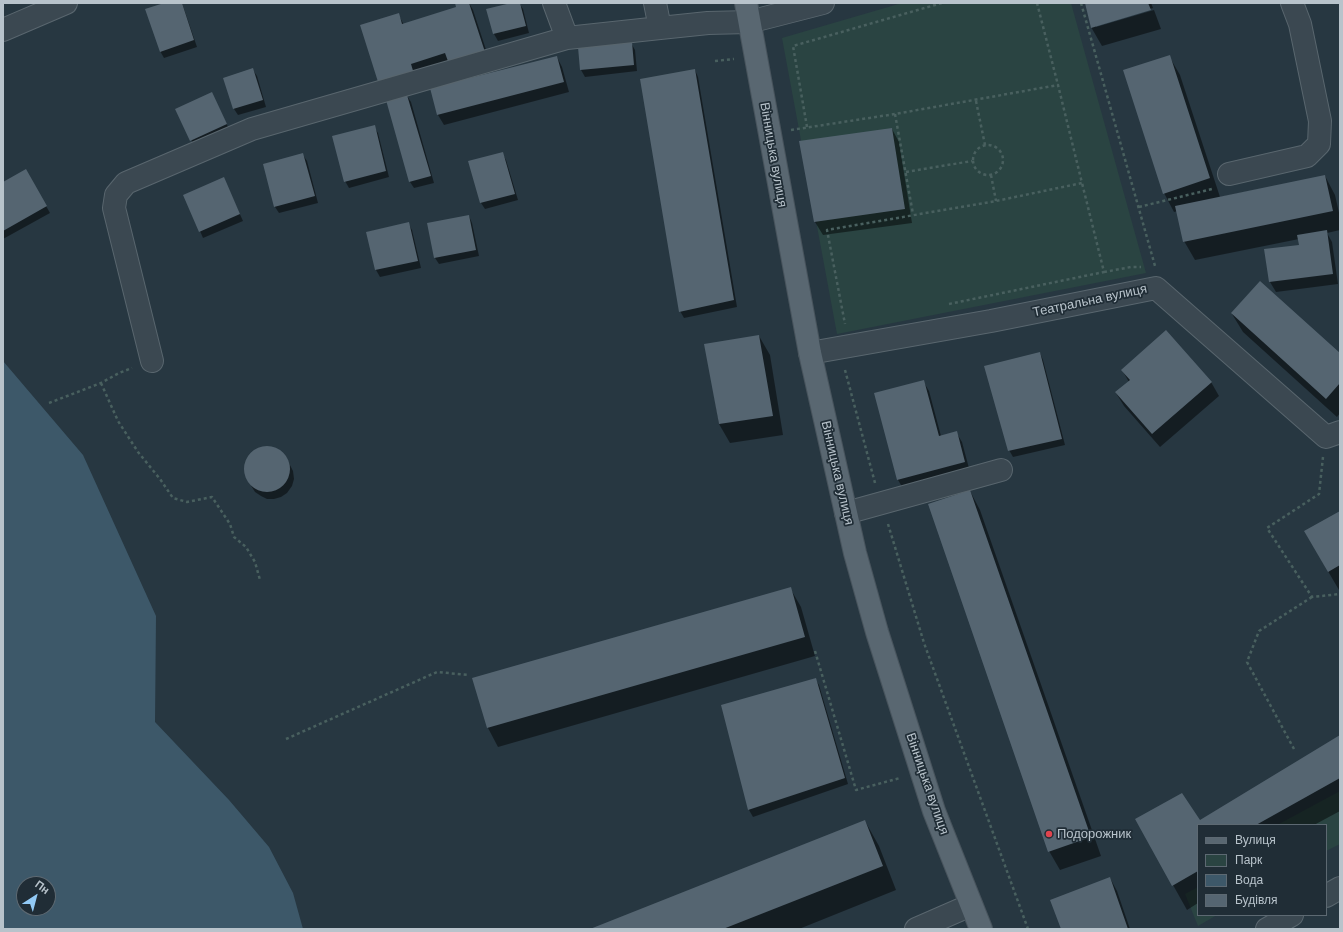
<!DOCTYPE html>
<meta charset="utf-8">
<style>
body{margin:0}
#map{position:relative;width:1343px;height:932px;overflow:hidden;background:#273741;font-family:Helvetica,sans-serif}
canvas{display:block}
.frame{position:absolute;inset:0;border:4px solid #b8c3cb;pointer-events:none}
.legend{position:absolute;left:1197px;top:824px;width:130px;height:92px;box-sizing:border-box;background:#202d36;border:1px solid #5d6972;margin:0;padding:5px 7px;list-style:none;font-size:12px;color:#b8c3cb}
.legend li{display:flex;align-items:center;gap:8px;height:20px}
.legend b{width:20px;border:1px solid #5d6972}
.north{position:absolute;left:16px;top:876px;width:40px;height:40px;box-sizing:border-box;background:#202d36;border:1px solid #5d6972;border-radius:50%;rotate:36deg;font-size:11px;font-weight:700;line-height:16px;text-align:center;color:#b8c3cb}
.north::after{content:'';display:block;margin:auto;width:14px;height:18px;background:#92caf6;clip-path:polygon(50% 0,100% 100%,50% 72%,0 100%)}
</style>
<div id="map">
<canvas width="1343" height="932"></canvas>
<div class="frame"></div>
<ul class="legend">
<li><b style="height:5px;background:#596771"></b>Вулиця</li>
<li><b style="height:11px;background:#2a4442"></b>Парк</li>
<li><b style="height:11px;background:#3d5869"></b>Вода</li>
<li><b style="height:11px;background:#556571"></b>Будівля</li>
</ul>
<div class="north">Пн</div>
</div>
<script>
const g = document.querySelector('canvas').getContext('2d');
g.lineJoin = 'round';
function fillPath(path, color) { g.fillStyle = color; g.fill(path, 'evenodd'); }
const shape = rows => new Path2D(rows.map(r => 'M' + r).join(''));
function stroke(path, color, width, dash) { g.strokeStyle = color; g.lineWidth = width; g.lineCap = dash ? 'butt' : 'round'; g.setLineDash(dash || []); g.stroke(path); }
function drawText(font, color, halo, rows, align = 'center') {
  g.font = font + ' Helvetica,sans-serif'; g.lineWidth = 3.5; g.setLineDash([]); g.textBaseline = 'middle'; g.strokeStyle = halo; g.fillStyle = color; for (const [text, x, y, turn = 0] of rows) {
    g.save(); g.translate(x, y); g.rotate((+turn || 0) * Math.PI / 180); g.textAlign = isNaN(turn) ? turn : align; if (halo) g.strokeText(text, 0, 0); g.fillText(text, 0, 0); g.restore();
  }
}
const green = shape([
 [902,3,1071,3,1146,273,837,334,782,38],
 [1340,791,1340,844,1326,851,1326,825,1277,825],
 [1198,887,1198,915,1217,915,1198,926,1185,894]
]);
const water = shape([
 [3,361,83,455,156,616,155,722,229,800,269,847,293,893,303,929,3,929],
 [24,884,48,884,48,908,24,908]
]);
const shadow = shape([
 [167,3,182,3,197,47,164,58,160,51],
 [457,3,469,3,473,10,490,62,386,94,398,14,404,25,457,8],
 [515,3,519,3,523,9,529,33,498,41,494,34,488,10],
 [1086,3,1151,3,1153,8,1096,25,1096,27,1154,10,1161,29,1102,46,1091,27],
 [631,43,635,50,637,71,585,77,581,70,579,48],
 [1169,56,1180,75,1220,197,1325,176,1335,195,1340,217,1340,230,1327,233,1332,242,1338,284,1276,292,1270,282,1300,246,1299,239,1195,260,1184,241,1178,211,1174,212,1164,193],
 [557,57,562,67,569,92,444,125,438,115,431,89],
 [253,70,257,76,266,107,238,115,234,109,224,79],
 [695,70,698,77,737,307,684,318,680,311],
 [407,96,411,102,434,183,414,188,410,182],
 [215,100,230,131,195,147,176,109],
 [374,127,378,133,389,177,349,188,345,181],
 [892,129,899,142,912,223,823,235,815,222],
 [502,153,506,160,518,200,485,209,481,203],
 [303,155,307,161,318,203,279,213,275,207,264,165],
 [26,170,50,213,3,239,3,183],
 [224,179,243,221,203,238,200,231],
 [469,216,472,223,479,256,439,264,435,258],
 [408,223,412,230,421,268,380,277,376,270,368,232],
 [1232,314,1340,354,1340,413,1337,417,1243,332],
 [759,336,770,355,783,435,730,443,719,424,706,345],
 [1040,353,1043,360,1065,445,1013,457,1009,450],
 [1122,370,1211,382,1219,396,1160,447,1124,406,1116,393,1129,382],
 [923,381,929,391,941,436,956,432,962,442,970,472,904,490,898,480,875,394],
 [266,447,274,448,280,451,286,457,293,471,294,479,292,486,287,493,281,497,274,499,267,499,261,496,255,492,247,479,245,472,246,465,248,458,253,453,258,449],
 [970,491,980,510,1101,856,1060,870,1049,851],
 [1340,512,1340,590,1339,590,1305,532],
 [790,588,801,607,815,656,498,747,488,728,473,679],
 [815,679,819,685,848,784,753,817,749,810,723,706],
 [1340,736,1340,811,1314,825,1198,825,1198,903,1187,910,1136,819,1200,821],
 [865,821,879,846,896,890,799,929,592,929],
 [1110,878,1117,891,1130,929,1062,929]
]);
const building = shape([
 [164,3,182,3,194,40,160,52,145,9],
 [455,3,469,3,485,52,449,64,445,53,411,64,414,74,379,85,360,25,399,13,402,24,456,7],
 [511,3,520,3,526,26,493,34,486,9],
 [1085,3,1148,3,1151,10,1091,28],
 [632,42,634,65,580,70,578,47],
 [1170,55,1210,178,1163,194,1123,70],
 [557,56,564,82,437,115,430,88],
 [253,68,263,100,233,109,223,78],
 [695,69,734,300,679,312,640,79],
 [212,92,227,124,190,141,175,109],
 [407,95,431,176,409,182,386,100],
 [375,125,386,171,344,182,332,136],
 [892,128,905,209,814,222,799,141],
 [503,152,515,194,480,203,468,161],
 [303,153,315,196,274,207,263,164],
 [26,169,47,206,3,231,3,182],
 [1325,175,1333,211,1183,242,1175,206],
 [224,177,240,214,199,232,183,195],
 [469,215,476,250,434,258,427,223],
 [409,222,418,261,375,270,366,232],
 [1327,230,1333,274,1269,282,1264,249,1299,245,1297,235],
 [1260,281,1340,353,1340,383,1326,399,1231,313],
 [1166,330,1212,382,1152,434,1115,392,1130,380,1121,370],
 [759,335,773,416,719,424,704,344],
 [1040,352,1062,439,1008,451,984,366],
 [924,380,939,436,957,431,965,462,897,480,874,393],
 '244 469a23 23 0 1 1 46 0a23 23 0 1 1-46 0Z',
 [970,490,1091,837,1048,852,928,504],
 [1340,511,1340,565,1328,572,1304,531],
 [791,587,805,637,487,728,472,678],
 [816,678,845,778,748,810,721,705],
 [1340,735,1340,778,1256,825,1198,825,1198,871,1172,886,1135,819,1182,793,1200,820],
 [865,820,883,866,723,929,590,929],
 [1110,877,1128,929,1061,929,1050,900]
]);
const path = shape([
 [1037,3,1058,85],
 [1081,3,1155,266],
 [715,61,734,59],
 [976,101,985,145],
 [895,114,913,214],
 [807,127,793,46,942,3],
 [791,130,895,114,1058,85,1082,183,996,201,827,230,845,324],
 '973 160a15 15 0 1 1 30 0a15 15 0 1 1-30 0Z',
 [906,172,972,161],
 [991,175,996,201],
 [1139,207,1212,189],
 [1104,272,1131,267,1141,267],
 [949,304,1104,272,1082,183],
 [845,370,875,483],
 [101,383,118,421,138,452,160,479,173,498,187,502,212,497,230,524,234,537,246,547,255,562,260,580],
 [49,403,101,383,119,373,132,368],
 [1323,457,1319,494,1267,528,1312,597,1340,594],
 [888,524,924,643,1028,929],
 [815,651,856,790,900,778],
 [286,739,437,672,469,675],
 [1294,749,1247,662,1259,631,1312,597]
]);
const minor = shape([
 [554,3,567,38],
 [655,3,660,28],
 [3,30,66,3],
 [1229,174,1307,156,1319,144,1320,121,1300,24,1292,3],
 [810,353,991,321,1156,288,1326,437,1340,432],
 [152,361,114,208,116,195,126,183,252,129,567,38,660,28,708,23,749,22,823,3],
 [846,513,1001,470],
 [1326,896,1340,888],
 [916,929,971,905],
 [1267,929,1292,915]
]);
const major = shape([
 [746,3,810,353,855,553,877,632,934,811,981,929]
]);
const markers = [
 [1049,834,4,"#e0444e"]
];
const streetNames = [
 ["Вінницька вулиця",773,155,80],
 ["Театральна вулиця",1090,301,-12],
 ["Вінницька вулиця",837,473,77],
 ["Вінницька вулиця",927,784,71]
];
const poiNames = [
 ["Подорожник",1057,834]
];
fillPath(green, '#2a4442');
fillPath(water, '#3d5869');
fillPath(shadow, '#0007');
fillPath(building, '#556571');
stroke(minor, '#59666e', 24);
stroke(major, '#48545d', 24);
stroke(path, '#49605f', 2.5, [3, 3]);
stroke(minor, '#3b4851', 22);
stroke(major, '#596771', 22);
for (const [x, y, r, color] of markers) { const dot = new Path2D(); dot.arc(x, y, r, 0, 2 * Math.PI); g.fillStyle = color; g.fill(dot); stroke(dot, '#202d36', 1.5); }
drawText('13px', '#b8c3cb', '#202d36', streetNames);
drawText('13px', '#b8c3cb', '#202d36', poiNames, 'left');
</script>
